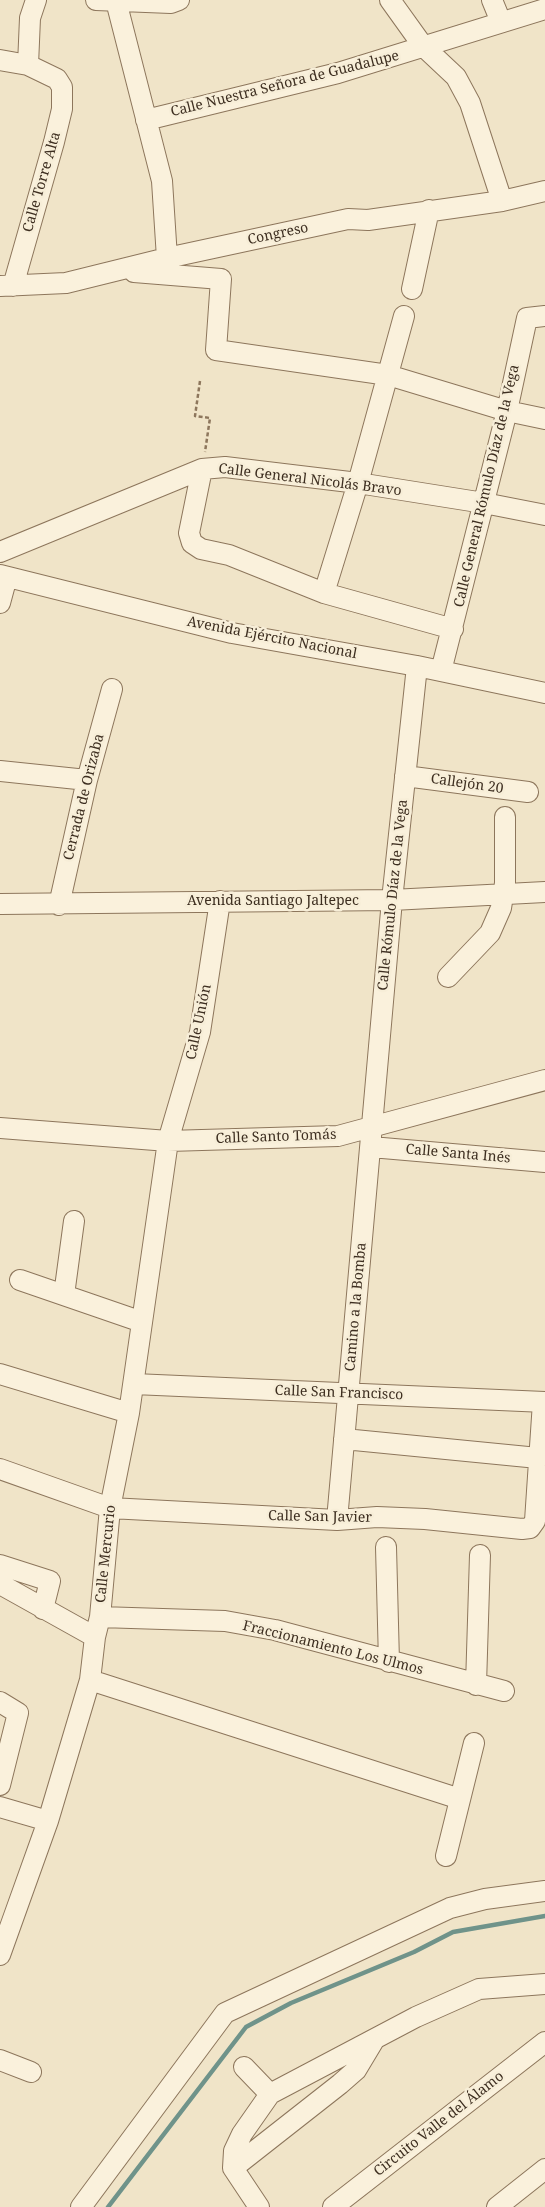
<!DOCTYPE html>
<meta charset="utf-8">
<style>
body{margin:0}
canvas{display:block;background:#f0e4c8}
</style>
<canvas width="545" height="2207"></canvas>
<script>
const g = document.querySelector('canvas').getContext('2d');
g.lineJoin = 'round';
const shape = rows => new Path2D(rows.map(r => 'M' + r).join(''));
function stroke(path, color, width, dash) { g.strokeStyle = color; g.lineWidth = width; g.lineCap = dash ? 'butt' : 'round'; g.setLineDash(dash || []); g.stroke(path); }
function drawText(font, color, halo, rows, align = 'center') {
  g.font = font + ' "Noto Serif",serif'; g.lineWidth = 5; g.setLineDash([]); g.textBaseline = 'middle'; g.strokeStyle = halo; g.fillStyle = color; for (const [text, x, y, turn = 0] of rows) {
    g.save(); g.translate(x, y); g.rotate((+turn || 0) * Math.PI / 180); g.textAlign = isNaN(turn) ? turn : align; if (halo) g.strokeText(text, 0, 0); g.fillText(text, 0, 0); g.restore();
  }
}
const stream = shape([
 [108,2207,246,2027,291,2003,414,1952,453,1932,545,1916]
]);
const path = shape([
 [200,381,195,416,210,418,205,452]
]);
const minor = shape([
 [96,0,171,3,179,0],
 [390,0,423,46,456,77,470,103,502,201],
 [492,0,501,22],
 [116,1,162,181,167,258],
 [0,60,28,65,57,79,62,87,62,109,54,142,13,286],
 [28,65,30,18,36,0],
 [146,120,338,73,545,9],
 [134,272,221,279,216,350,388,375,507,411,545,419],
 [0,286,66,283,167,258,348,219,368,220,502,201,545,191],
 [412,289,429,210],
 [202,469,189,533,192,543,201,549,229,555,324,593,453,629],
 [0,552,202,469,225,467,358,483,484,503,545,515],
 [0,575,232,633,417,666,545,693],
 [324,593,358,483,404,316],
 [0,603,7,577],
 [441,671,507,411,527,318,545,316],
 [0,771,87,780],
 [405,776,528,792],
 [0,904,392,900,545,892],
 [59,905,87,780,112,689],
 [448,977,490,933,501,908,505,883,505,817],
 [0,1128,168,1141,338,1136,545,1080],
 [371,1147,545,1162],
 [20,1280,142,1322],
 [64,1295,74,1221],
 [0,1374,129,1413],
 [134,1384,545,1402],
 [344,1439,538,1458],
 [0,1469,110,1508,337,1520,377,1517,425,1519,522,1529,530,1528,535,1521,543,1402],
 [337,1520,392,900,417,666],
 [386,1547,389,1662],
 [0,1565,50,1581,43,1609],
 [0,1584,95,1637],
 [100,1617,225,1621,275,1630,504,1691],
 [90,1680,460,1799],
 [476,1685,480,1555],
 [0,1702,18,1713,0,1785],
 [0,1807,48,1821],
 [446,1856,474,1743],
 [0,1955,48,1821,90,1680,95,1637,100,1617,110,1508,129,1413,168,1141,200,1032,220,901],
 [0,2060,31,2072],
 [244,2067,270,2094],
 [233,2168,340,2084,356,2070,374,2040],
 [81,2207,225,2013,450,1908,485,1899,545,1891],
 [259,2207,233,2168,234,2151,242,2134,270,2094,416,2017,479,1989,545,1984],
 [333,2207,545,2042],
 [497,2207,545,2169]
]);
const streetNames = [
 ["Calle Nuestra Señora de Guadalupe",285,84,-14],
 ["Calle Torre Alta",42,182,-74],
 ["Congreso",278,234,-12],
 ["Calle General Nicolás Bravo",310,480,7],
 ["Calle General Rómulo Díaz de la Vega",487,486,-77],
 ["Avenida Ejército Nacional",272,638,11],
 ["Callejón 20",467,784,8],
 ["Cerrada de Orizaba",84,797,-76],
 ["Calle Rómulo Díaz de la Vega",393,895,-84],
 ["Avenida Santiago Jaltepec",273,901],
 ["Calle Unión",199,1022,-78],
 ["Calle Santo Tomás",276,1137,-2],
 ["Calle Santa Inés",458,1154,5],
 ["Camino a la Bomba",356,1307,-85],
 ["Calle San Francisco",339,1393,2],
 ["Calle San Javier",320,1517,1],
 ["Calle Mercurio",106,1554,-84],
 ["Fraccionamiento Los Ulmos",333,1648,14],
 ["Circuito Valle del Álamo",439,2124,-38]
];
stroke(stream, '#6f938a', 4.5);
stroke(minor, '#8d765c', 22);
stroke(path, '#8d765c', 2.5, [4, 2.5]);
stroke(minor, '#faf1dc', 20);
drawText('14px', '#3d2e20', '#f7eed8', streetNames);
</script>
